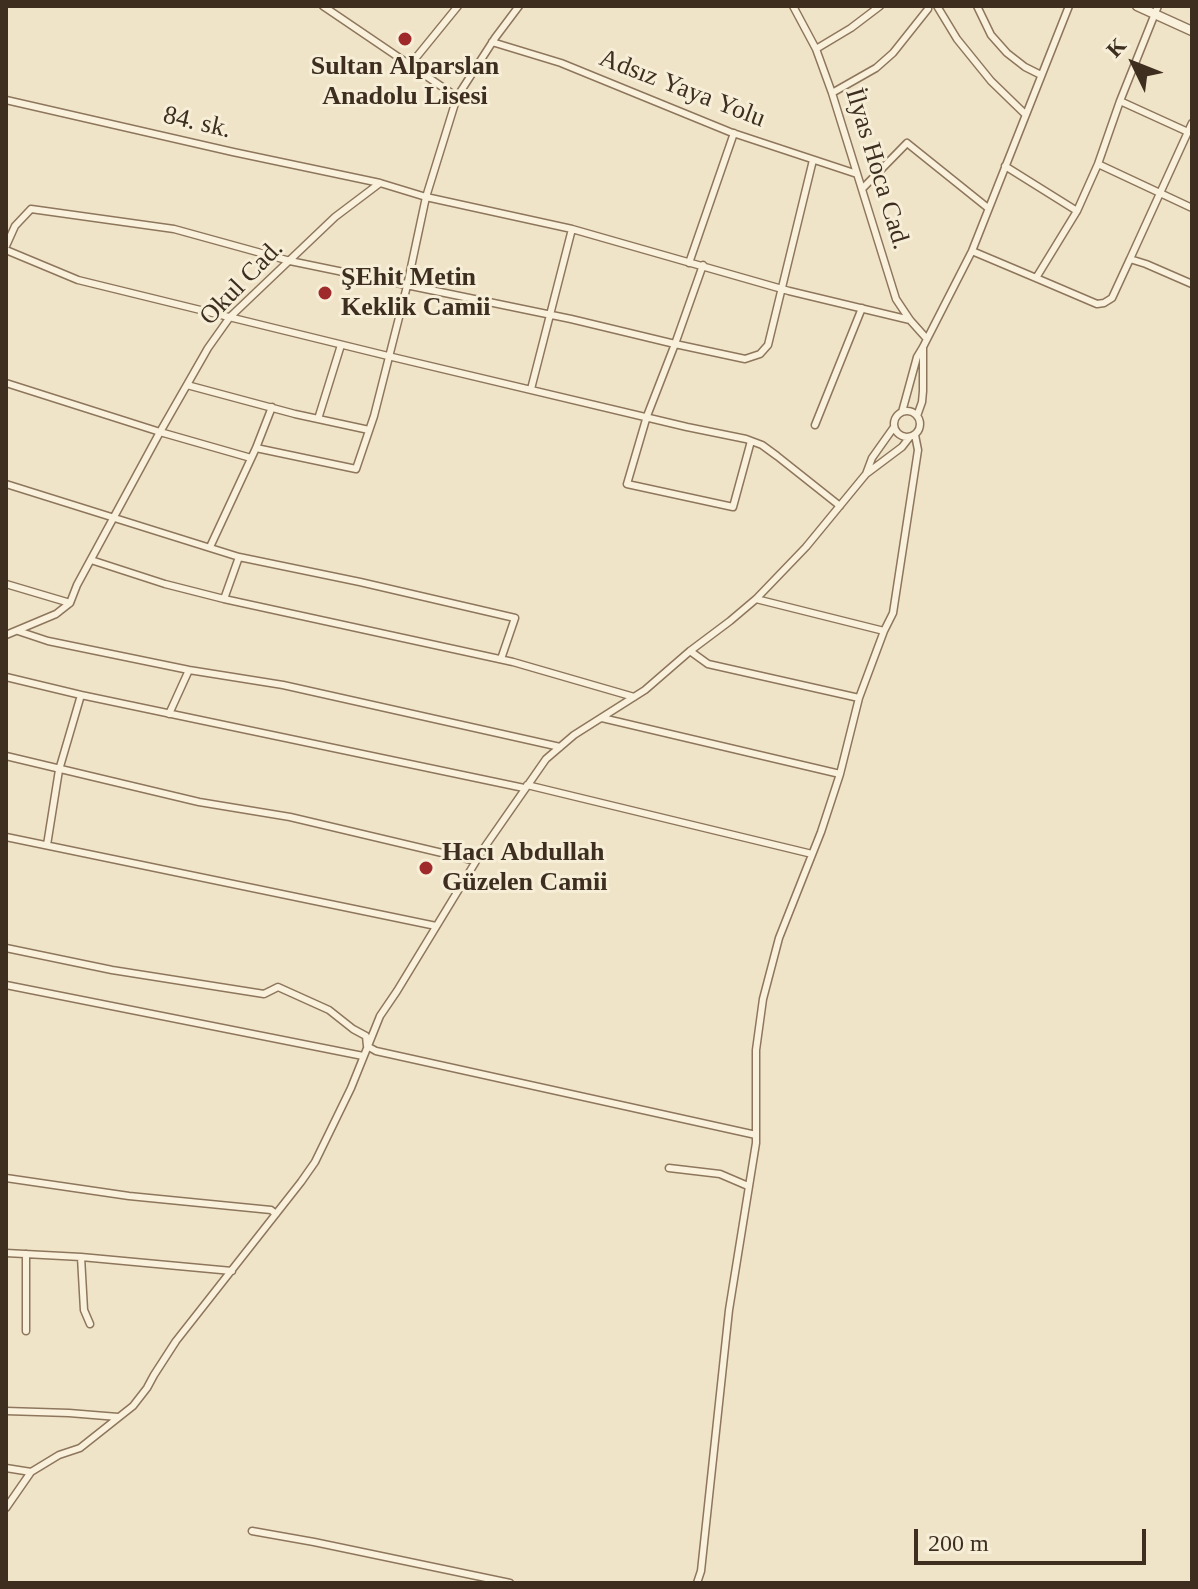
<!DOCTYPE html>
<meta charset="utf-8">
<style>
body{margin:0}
#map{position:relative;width:1198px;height:1589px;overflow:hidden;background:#f0e4c8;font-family:"Times New Roman",serif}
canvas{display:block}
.frame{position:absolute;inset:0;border:8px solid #3d2e20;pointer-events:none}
.north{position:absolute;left:1094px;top:24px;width:80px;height:80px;-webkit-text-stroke:6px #f7eed8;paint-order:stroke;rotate:313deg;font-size:22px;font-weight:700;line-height:32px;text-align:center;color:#3d2e20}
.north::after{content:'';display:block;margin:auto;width:28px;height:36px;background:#3d2e20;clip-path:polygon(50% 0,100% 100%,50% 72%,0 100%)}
.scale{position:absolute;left:914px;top:1529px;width:232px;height:36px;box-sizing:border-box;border:4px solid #3d2e20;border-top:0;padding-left:10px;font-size:24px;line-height:28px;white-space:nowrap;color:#3d2e20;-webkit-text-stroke:6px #f7eed8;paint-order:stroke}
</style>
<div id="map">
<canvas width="1198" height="1589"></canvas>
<div class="frame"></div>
<div class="north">K</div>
<div class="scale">200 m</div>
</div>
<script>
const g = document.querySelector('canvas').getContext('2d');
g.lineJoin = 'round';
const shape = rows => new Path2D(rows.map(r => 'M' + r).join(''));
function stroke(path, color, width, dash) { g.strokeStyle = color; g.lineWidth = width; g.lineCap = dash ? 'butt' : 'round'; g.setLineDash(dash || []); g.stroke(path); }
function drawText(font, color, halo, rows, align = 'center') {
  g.font = font + ' "Times New Roman",serif'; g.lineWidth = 6; g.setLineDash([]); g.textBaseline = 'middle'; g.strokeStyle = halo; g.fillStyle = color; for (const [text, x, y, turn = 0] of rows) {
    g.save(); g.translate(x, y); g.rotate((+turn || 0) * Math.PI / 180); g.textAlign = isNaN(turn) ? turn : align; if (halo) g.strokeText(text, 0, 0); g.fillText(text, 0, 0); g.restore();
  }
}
const minor = shape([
 [323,6,410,65],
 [793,6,816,49,832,93,896,299,910,320,927,339],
 [937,6,957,39,991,81,1025,114],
 [977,6,991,35,1007,53,1025,67,1041,75],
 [492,42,561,63,730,132,857,174],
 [816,49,851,28,880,6],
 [832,93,876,68,893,53,928,9],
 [457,97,410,65,458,6],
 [6,100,233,152,380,183],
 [1120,101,1188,132],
 [1098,164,1192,208],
 [1005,166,1077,211],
 [862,189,907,143,988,208],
 [6,246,15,226,31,209,174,229,290,261,571,319,675,344,703,265],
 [6,250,78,280,388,356,687,427,746,439,762,445,777,456,840,506],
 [972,251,1036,278,1077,211,1098,164,1120,101,1158,6],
 [1130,259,1192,123],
 [689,263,734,133],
 [1036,278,1097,304,1104,303,1112,298,1130,259,1146,264,1192,284],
 [6,383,160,432,251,458],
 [187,385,295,414,369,430],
 [531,389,572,229],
 '894 424a13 13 0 1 1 26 0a13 13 0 1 1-26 0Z',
 [902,412,917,357,923,347,972,251,1069,6],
 [917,416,922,402,923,391,923,347],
 [318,419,341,345],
 [815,425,862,308],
 [751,441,733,507,627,484,647,416,675,344,745,359,760,354,768,345,813,160],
 [256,448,356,469,374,416,407,286,426,197,572,229,789,291,910,320],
 [866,474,872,458,894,427],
 [6,484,239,557,360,582,515,618,501,659],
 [210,547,256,448,272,407],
 [239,557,224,599,513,662,634,697],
 [91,560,165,584,224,599],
 [6,584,70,603],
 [756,599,884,631],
 [18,631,48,641,189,670,283,685,560,747],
 [6,635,56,614,70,603,77,585,160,432,208,348,230,317,335,217,380,183,426,197,457,97,495,38,519,6],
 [690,651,708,664,859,698],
 [6,677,81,695,524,788],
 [169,714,189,670],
 [602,718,840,774],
 [6,756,199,802,290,817,476,861],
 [527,785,812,854],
 [6,837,436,926],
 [47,845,59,770,81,695],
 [6,948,112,970,264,994,278,987,329,1010,353,1029,366,1036,367,1046,376,1051,756,1135],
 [6,985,363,1056],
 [669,1168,720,1174,748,1186],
 [6,1178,129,1196,271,1210,276,1214],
 [6,1253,81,1257,232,1271],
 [26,1254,26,1331],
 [81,1257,84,1310,90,1324],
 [6,1411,69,1413,118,1417],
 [6,1468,31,1472],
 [6,1508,31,1472,59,1455,80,1448,133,1406,147,1388,154,1375,176,1341,301,1182,315,1162,351,1088,380,1016,397,991,484,848,546,759,574,735,645,690,690,651,730,621,756,599,806,547,866,474,902,447,909,438],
 [252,1531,314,1542,510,1583],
 [697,1583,701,1571,729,1310,756,1143,756,1050,763,999,779,938,821,832,840,774,859,698,884,631,893,613,918,450,915,435]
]);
const tertiary = shape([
 [1137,6,1192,31]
]);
const markers = [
 [405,39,8,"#9e2a2b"],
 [325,293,8,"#9e2a2b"],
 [426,868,8,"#9e2a2b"]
];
const poiNames = [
 ["Sultan Alparslan",405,67,"center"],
 ["Anadolu Lisesi",405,97,"center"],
 ["ŞEhit Metin",341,278],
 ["Keklik Camii",341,308],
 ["Hacı Abdullah",442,853],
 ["Güzelen Camii",442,883]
];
const streetNames = [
 ["Adsız Yaya Yolu",682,89,21],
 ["84. sk.",197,123,13],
 ["İlyas Hoca Cad.",877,169,73],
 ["Okul Cad.",242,283,-46]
];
stroke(minor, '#8d765c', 9);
stroke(tertiary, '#8d765c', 11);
stroke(minor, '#faf1dc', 6);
stroke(tertiary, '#faf1dc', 8);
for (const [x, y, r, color] of markers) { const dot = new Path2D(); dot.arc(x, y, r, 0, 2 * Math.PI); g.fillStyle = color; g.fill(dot); stroke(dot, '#f7eed8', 3); }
drawText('bold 26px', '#3d2e20', '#f7eed8', poiNames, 'left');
drawText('26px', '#3d2e20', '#f7eed8', streetNames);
</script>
